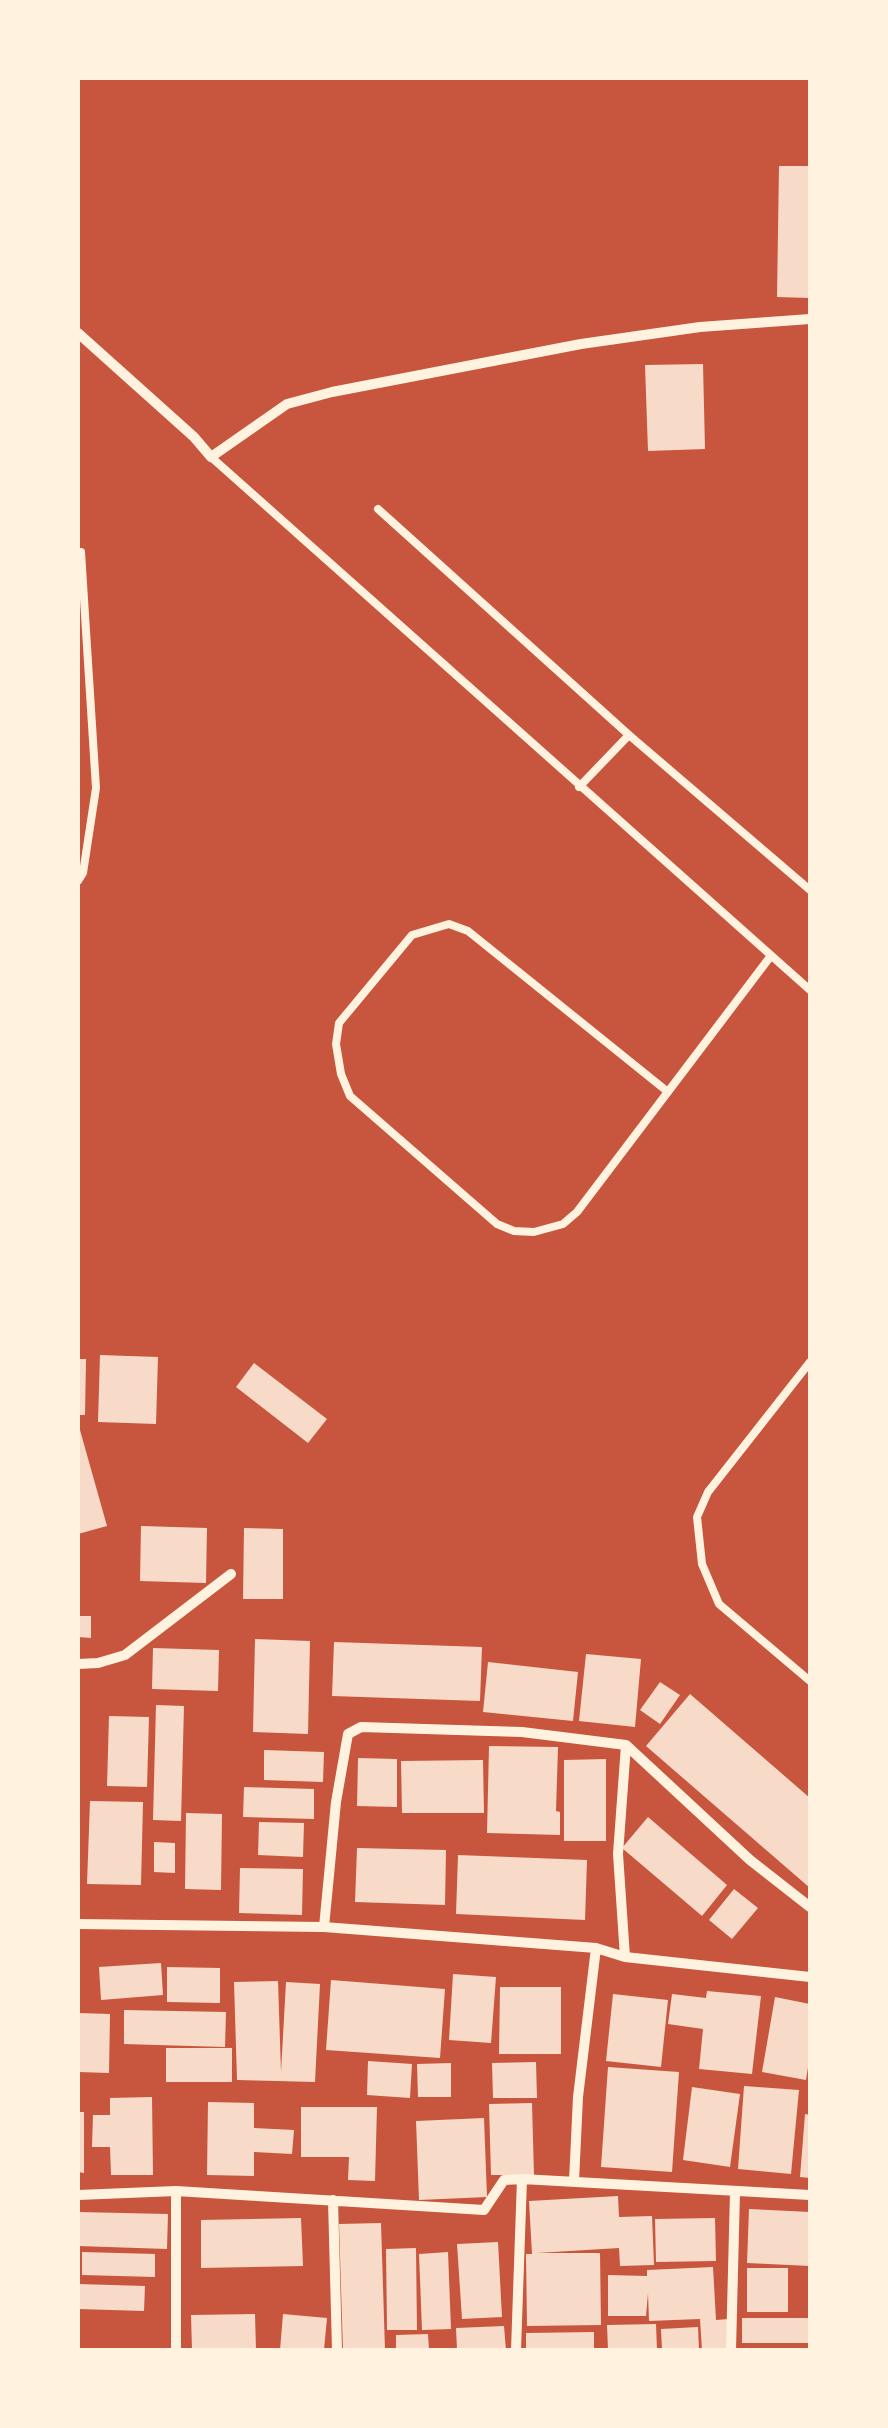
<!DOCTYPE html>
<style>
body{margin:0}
#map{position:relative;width:888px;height:2428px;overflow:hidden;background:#c8553d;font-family:"Varela Round",sans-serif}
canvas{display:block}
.frame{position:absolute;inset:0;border:80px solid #fff3e0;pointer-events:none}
</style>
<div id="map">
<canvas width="888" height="2428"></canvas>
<div class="frame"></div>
</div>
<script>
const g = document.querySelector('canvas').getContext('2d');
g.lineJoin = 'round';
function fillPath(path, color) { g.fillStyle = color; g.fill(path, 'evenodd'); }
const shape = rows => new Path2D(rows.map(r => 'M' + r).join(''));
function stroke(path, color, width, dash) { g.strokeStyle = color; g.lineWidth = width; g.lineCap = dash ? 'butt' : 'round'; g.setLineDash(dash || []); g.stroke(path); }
const building = shape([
 [779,166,810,166,810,298,777,297],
 [703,364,705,449,648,451,645,365],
 [100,1355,158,1357,156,1424,98,1422],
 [78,1359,86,1359,85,1415,78,1415],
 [254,1363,327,1419,308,1443,236,1387],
 [78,1423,107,1526,78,1534],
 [141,1526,207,1528,206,1583,140,1581],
 [244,1528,283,1529,283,1599,243,1599],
 [78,1616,91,1616,91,1638,78,1637],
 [255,1639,310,1641,308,1734,253,1732],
 [334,1642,482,1647,480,1701,332,1696],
 [153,1648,219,1650,218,1691,152,1689],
 [586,1654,641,1659,635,1727,579,1721],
 [488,1662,578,1672,573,1721,483,1712],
 [660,1682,680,1695,660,1724,640,1710],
 [690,1694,810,1798,810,1888,646,1746],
 [156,1705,184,1706,181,1821,153,1820],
 [109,1716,149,1717,147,1787,107,1786],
 [489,1746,558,1747,556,1811,560,1812,560,1835,487,1833],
 [264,1750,324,1752,323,1782,264,1780],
 [358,1758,397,1759,397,1807,357,1806],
 [606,1759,606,1841,564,1841,564,1760],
 [483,1760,484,1813,402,1813,401,1761],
 [244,1787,314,1789,314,1819,243,1817],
 [90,1801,143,1802,141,1885,87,1884],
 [186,1813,222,1814,221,1890,185,1889],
 [648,1817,727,1885,702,1916,622,1848],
 [259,1822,304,1823,303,1857,258,1855],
 [154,1842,175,1843,175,1873,154,1872],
 [357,1848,446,1850,445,1905,355,1902],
 [458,1855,587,1860,585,1920,456,1914],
 [240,1868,303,1869,302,1915,239,1913],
 [734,1889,758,1908,732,1939,709,1920],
 [161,1963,163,1995,101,2000,99,1967],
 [167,1967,220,1968,220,2003,167,2002],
 [453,1974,496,1977,491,2043,449,2040],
 [331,1980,445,1989,440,2058,326,2050],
 [278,1981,281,2072,286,1982,320,1984,315,2082,237,2080,234,1982],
 [500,1987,561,1987,561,2054,499,2054],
 [707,1991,761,1996,752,2074,699,2069,703,2029,668,2024,672,1994,706,1998],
 [613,1994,668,2000,661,2067,606,2061],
 [775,1997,810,2004,810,2055,806,2080,762,2072],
 [124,2010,226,2012,225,2047,124,2044],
 [78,2013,110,2014,109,2073,78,2072],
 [166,2048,232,2048,232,2082,166,2082],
 [368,2061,412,2064,410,2098,367,2095],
 [536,2062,537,2098,493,2098,492,2063],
 [451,2063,451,2097,418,2097,417,2064],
 [608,2067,679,2072,672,2172,601,2167],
 [744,2086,799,2090,791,2174,738,2169],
 [692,2087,740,2094,730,2167,683,2160],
 [152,2097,153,2175,111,2175,110,2147,92,2147,93,2115,110,2115,110,2098],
 [208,2102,254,2103,254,2128,294,2130,292,2154,254,2152,254,2176,207,2175],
 [532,2103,534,2175,491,2175,489,2104],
 [301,2107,377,2107,375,2181,348,2180,349,2157,301,2157],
 [78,2112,84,2112,84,2173,78,2172],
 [805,2114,810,2115,810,2178,800,2177],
 [484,2118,487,2197,419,2200,416,2121],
 [618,2196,619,2217,652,2216,654,2265,620,2266,619,2248,537,2253,600,2253,601,2325,527,2326,526,2254,532,2254,529,2201],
 [749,2209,810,2212,810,2266,747,2263],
 [78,2212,168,2214,167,2249,78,2246],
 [301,2218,303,2266,201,2268,201,2220],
 [715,2218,716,2261,656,2262,655,2219],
 [381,2223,385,2350,343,2350,339,2224],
 [498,2242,502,2317,462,2319,457,2244],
 [416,2248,417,2330,387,2330,386,2249],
 [82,2252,155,2254,155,2277,82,2275],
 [448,2252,451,2329,422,2330,419,2254],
 [713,2267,716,2320,729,2319,728,2350,702,2350,700,2319,649,2321,648,2293,646,2316,608,2316,608,2275,647,2276,647,2270],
 [747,2268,788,2268,788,2312,747,2312],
 [78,2284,145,2286,144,2311,78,2309],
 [255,2314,256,2350,192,2350,191,2315],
 [283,2314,327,2318,324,2350,280,2350],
 [742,2318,810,2318,810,2343,742,2343],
 [656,2324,657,2350,608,2350,607,2325],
 [504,2326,506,2350,457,2350,456,2328],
 [698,2327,699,2350,662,2350,661,2329],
 [594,2332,594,2350,526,2350,526,2333],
 [428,2334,429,2350,396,2350,396,2335]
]);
const service = shape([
 [211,457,810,990],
 [378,509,629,735,810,890],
 [579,787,629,735],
 [78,881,83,873,96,788,81,552],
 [668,1092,468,931,449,924,412,935,339,1023,336,1044,341,1074,350,1096,497,1224,514,1231,534,1232,563,1224,577,1212,770,957],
 [810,1362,708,1492,697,1517,702,1564,719,1604,810,1681]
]);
const minor = shape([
 [78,333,194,437,211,457,287,404,332,392,581,344,700,327,810,319],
 [78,1664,98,1663,125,1655,231,1574],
 [626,1745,618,1854,625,1957,810,1977],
 [78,1924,324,1927,596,1948],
 [324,1927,336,1802,348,1734,361,1727,522,1732,626,1745,750,1860,810,1907],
 [574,2181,578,2097,596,1948,625,1957],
 [176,2191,176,2350],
 [78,2195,176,2191,484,2210,504,2180,522,2179,810,2195],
 [333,2200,337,2350],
 [516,2350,522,2179],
 [731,2350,735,2192]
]);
fillPath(building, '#f7dbc8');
stroke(service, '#fff3e0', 8);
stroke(minor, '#fff3e0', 10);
</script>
